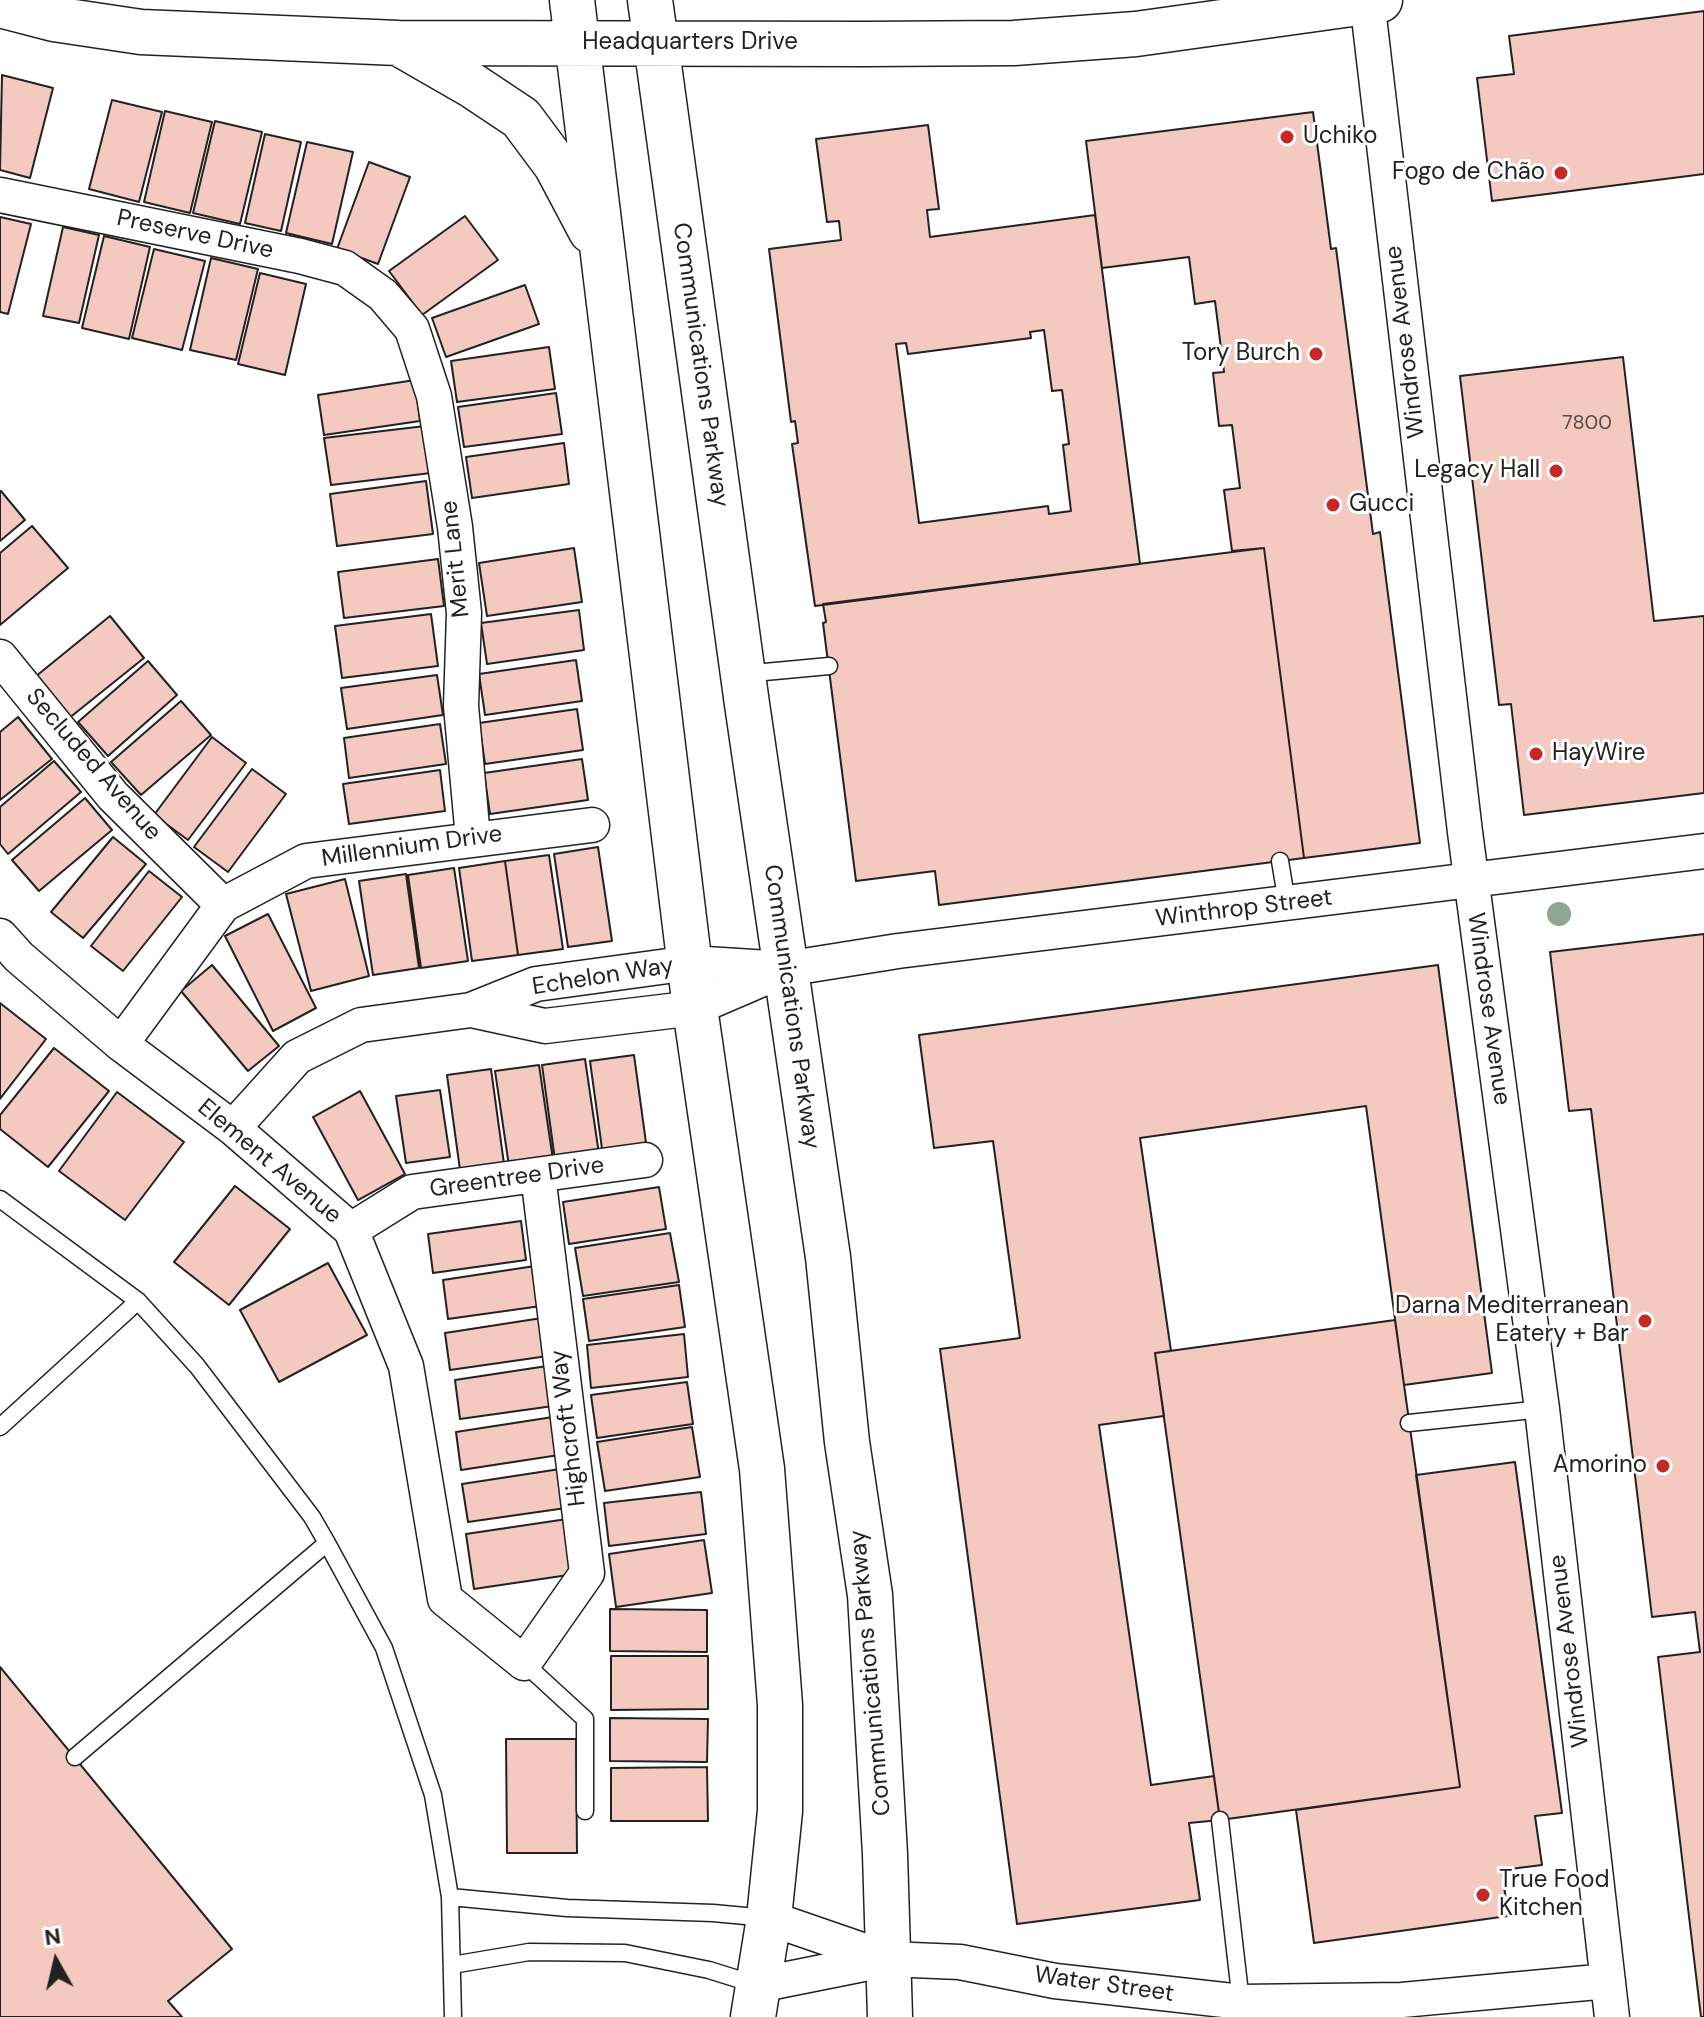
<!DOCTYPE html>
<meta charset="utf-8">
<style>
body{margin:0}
#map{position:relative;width:1704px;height:2017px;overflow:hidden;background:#fff;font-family:"DM Sans",sans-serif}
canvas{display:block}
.north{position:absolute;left:16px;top:1921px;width:80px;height:80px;-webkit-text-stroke:6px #fff;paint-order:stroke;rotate:352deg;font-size:22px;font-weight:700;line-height:32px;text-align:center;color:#222}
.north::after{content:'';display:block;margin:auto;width:28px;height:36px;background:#222;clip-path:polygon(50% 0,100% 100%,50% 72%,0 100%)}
</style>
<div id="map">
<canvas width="1704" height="2017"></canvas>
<div class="north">N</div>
</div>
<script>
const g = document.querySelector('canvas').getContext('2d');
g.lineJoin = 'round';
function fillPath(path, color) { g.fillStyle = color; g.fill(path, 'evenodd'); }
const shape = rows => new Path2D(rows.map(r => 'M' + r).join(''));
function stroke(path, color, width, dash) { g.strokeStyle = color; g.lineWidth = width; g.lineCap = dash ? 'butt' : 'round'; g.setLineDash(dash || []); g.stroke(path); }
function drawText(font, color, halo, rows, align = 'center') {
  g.font = font + ' "DM Sans",sans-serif'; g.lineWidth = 6; g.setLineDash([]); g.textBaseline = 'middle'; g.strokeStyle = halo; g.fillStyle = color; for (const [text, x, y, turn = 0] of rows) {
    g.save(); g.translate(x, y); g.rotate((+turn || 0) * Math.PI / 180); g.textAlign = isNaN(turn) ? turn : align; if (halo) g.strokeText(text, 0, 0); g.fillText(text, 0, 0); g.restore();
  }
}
const building = shape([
 [1704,11,1704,174,1492,201,1477,78,1514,74,1509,36,1704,11],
 [2,75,53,88,30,178,0,170,2,75],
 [112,100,162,112,139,202,89,189,112,100],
 [165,111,212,122,190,213,144,202,165,111],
 [1313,112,1331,249,1336,248,1373,534,1380,532,1420,843,1304,858,1264,548,1232,551,1224,490,1240,488,1232,425,1219,426,1213,373,1224,372,1215,301,1195,304,1189,257,1102,268,1086,141,1313,112],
 [215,121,262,132,240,224,193,213,215,121],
 [928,125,939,209,927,210,930,237,1095,215,1140,564,815,606,792,444,798,443,795,421,791,422,769,249,841,240,839,221,827,222,816,139,928,125],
 [1044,330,1052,391,1062,390,1069,444,1063,445,1071,511,1049,514,1048,506,919,523,896,344,906,343,908,354,1031,338,1030,332,1044,330],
 [265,134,301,142,281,231,245,223,265,134],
 [307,142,353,152,332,244,286,233,307,142],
 [369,162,410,177,378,264,337,249,369,162],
 [465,216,498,260,422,315,389,271,465,216],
 [0,217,31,224,8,314,0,312,0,217],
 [63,227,99,235,79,323,43,316,63,227],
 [104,236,150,247,129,339,82,328,104,236],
 [154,249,205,261,182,350,132,338,154,249],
 [211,258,258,269,236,360,190,350,211,258],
 [260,273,306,284,285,375,238,364,260,273],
 [525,285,539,324,446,357,432,318,525,285],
 [549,347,555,389,457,402,451,361,549,347],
 [1623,357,1654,621,1704,616,1704,793,1524,815,1511,704,1499,705,1460,376,1623,357],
 [415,380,420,421,324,435,318,395,415,380],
 [556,393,562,434,464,447,458,407,556,393],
 [425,426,431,473,331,485,324,438,425,426],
 [564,443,569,484,472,498,466,457,564,443],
 [426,481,433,534,337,546,330,494,426,481],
 [1,491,25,520,0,541,0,492,1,491],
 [32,526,68,568,0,625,0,553,32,526],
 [574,548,582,602,487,616,479,563,574,548],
 [1264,548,1304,858,939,905,935,871,856,881,823,623,826,622,823,604,1264,548],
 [438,559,444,606,344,618,338,572,438,559],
 [579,610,584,650,487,664,481,623,579,610],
 [431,614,438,666,342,678,335,626,431,614],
 [110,616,144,658,68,719,35,677,110,616],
 [576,660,582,701,485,715,479,674,576,660],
 [148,661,177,695,108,756,78,722,148,661],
 [437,675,443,715,347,729,341,688,437,675],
 [181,701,211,735,141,795,111,762,181,701],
 [577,709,583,750,485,764,479,723,577,709],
 [18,717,52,759,0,800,0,732,18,717],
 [440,724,446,764,349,778,344,738,440,724],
 [212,737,246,763,188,840,154,815,212,737],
 [582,759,588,800,490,814,484,773,582,759],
 [54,761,81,792,8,854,0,844,0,807,54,761],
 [252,769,286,794,228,872,194,847,252,769],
 [440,770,445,811,349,824,343,784,440,770],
 [85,798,112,830,39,891,12,860,85,798],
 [113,837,146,864,83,938,51,912,113,837],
 [598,847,612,941,568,947,554,854,598,847],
 [549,855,563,949,518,955,505,861,549,855],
 [505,861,518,955,472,961,459,868,505,861],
 [454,868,468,961,421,968,408,875,454,868],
 [149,871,182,897,123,971,91,946,149,871],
 [406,874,419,968,373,975,359,881,406,874],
 [345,879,369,976,311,991,286,894,345,879],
 [268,914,316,1008,273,1031,225,936,268,914],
 [1704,934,1704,2017,1701,2017,1658,1657,1700,1652,1695,1612,1652,1617,1591,1109,1569,1111,1550,952,1704,934],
 [212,965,279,1046,248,1071,181,991,212,965],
 [1438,965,1492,1373,1404,1385,1366,1106,1140,1138,1171,1351,1155,1353,1164,1416,1099,1425,1151,1785,1214,1776,1220,1820,1189,1823,1200,1900,1017,1924,940,1349,1020,1338,993,1141,934,1148,919,1035,1438,965],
 [0,1003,46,1039,0,1099,0,1003],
 [54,1048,109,1091,48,1167,0,1129,0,1115,54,1048],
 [634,1055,647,1150,603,1156,590,1061,634,1055],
 [585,1059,599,1154,555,1160,542,1065,585,1059],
 [539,1065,553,1160,509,1166,495,1071,539,1065],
 [491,1069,504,1164,460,1170,447,1075,491,1069],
 [440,1090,450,1157,406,1163,396,1096,440,1090],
 [360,1091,405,1174,358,1200,313,1117,360,1091],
 [117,1092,184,1142,125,1220,59,1171,117,1092],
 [235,1186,290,1229,229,1305,174,1262,235,1186],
 [659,1187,666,1229,569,1244,563,1202,659,1187],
 [521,1221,526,1260,433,1273,428,1234,521,1221],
 [670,1233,679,1282,583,1296,575,1248,670,1233],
 [328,1263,367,1335,279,1382,240,1310,328,1263],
 [535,1266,541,1306,448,1319,443,1280,535,1266],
 [679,1285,685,1327,589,1341,583,1299,679,1285],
 [542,1318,548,1356,450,1370,445,1333,542,1318],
 [1395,1320,1460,1787,1220,1820,1155,1353,1395,1320],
 [684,1334,688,1377,591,1388,587,1345,684,1334],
 [547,1366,553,1406,460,1419,455,1380,547,1366],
 [687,1382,693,1424,597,1438,591,1395,687,1382],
 [553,1417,559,1455,461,1470,456,1432,553,1417],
 [692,1427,700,1477,605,1491,597,1442,692,1427],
 [1515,1462,1562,1813,1535,1816,1542,1865,1502,1870,1508,1916,1314,1943,1296,1810,1460,1787,1416,1475,1515,1462],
 [560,1469,566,1508,468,1522,462,1484,560,1469],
 [701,1492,706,1534,609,1546,604,1503,701,1492],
 [567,1519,575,1574,474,1589,466,1534,567,1519],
 [704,1540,712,1593,616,1607,609,1554,704,1540],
 [610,1609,707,1610,707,1652,610,1651,610,1609],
 [611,1656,708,1656,708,1709,611,1710,611,1656],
 [0,1667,232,1949,168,2001,182,2017,0,2017,0,1667],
 [610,1718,708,1719,707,1762,610,1761,610,1718],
 [506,1739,576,1739,577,1853,507,1853,506,1739],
 [707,1767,708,1821,611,1821,611,1768,707,1767]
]);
const lane = shape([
 [743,674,829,666],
 [1280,861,1287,903],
 [0,1199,138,1301,197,1366,312,1517,327,1543,384,1648,433,1795,450,1897,453,2017],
 [1409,1423,1542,1409],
 [0,1427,138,1301],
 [524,1663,585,1719,585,1811],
 [75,1757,327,1543],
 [1220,1820,1241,2002],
 [450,1897,567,1908,713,1913,767,1918],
 [452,1965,529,1952,625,1953,709,1970,757,1985]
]);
const street = shape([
 [1367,0,1465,832,1542,1409,1612,2017],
 [0,195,300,256,345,268,383,295,412,329,434,396,455,527,464,613,461,706,473,838],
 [0,657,113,796,223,905],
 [0,936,19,957,121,1044,233,1128,351,1230,406,1366,445,1599,524,1663,587,1573,538,1175],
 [471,1010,545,1026,695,1008,781,971],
 [121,1044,223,905,306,861,592,825],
 [233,1128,297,1057,361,1025,471,1010,536,984,690,963,785,969,898,951,1704,851],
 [351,1230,412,1192,645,1160],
 [769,1918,888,1959],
 [758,1985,888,1959,960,1962,1055,1981,1241,2002,1402,2000,1608,1981]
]);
const secondary = shape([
 [572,0,695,1008,762,1469,780,1705,780,1811,769,1918,753,2017],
 [650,0,747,704,828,1257,847,1442,870,1595,885,1854,890,2017],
 [0,5,54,19,141,32,398,43,866,44,1014,43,1136,34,1380,0],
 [400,44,473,86,521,118,556,165,591,231]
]);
const trees = [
 [1559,914]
];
const markers = [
 [1287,137,8,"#c62828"],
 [1561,173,8,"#c62828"],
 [1316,354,8,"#c62828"],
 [1556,471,8,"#c62828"],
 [1333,505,8,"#c62828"],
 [1536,754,8,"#c62828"],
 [1645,1321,8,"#c62828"],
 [1663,1466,8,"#c62828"],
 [1483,1895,8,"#c62828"]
];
const numberNames = [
 ["7800",1587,424]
];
const streetNames = [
 ["Headquarters Drive",690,43],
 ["Preserve Drive",195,235,12],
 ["Windrose Avenue",1406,342,-97],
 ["Communications Parkway",700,365,82],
 ["Merit Lane",456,559,-96],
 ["Secluded Avenue",93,765,49],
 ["Millennium Drive",412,847,-8],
 ["Winthrop Street",1244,909,-7],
 ["Echelon Way",603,977,-9],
 ["Communications Parkway",791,1007,82],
 ["Windrose Avenue",1488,1009,82],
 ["Element Avenue",269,1162,40],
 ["Greentree Drive",517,1178,-8],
 ["Highcroft Way",569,1428,-97],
 ["Windrose Avenue",1570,1651,-97],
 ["Communications Parkway",871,1673,-95],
 ["Water Street",1104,1985,8]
];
const poiNames = [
 ["Uchiko",1303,137,"left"],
 ["Fogo de Chão",1545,173],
 ["Tory Burch",1300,354],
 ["Legacy Hall",1540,471],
 ["Gucci",1349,505,"left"],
 ["HayWire",1552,754,"left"],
 ["Darna Mediterranean",1629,1307],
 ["Eatery + Bar",1629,1335],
 ["Amorino",1647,1466],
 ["True Food",1499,1881,"left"],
 ["Kitchen",1499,1909,"left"]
];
fillPath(building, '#f3c9c0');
stroke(building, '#222', 2);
stroke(lane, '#222', 19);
stroke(street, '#222', 37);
stroke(secondary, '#222', 47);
stroke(lane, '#fff', 16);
stroke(street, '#fff', 34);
stroke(secondary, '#fff', 44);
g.fillStyle = '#8da692';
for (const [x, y] of trees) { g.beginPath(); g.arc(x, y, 12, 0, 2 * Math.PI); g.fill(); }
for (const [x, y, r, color] of markers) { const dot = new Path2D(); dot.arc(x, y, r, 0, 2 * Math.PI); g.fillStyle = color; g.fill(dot); stroke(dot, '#fff', 3); }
drawText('20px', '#564c4a', null, numberNames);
drawText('24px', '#222', '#fff', streetNames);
drawText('24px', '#222', '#fff', poiNames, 'right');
</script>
